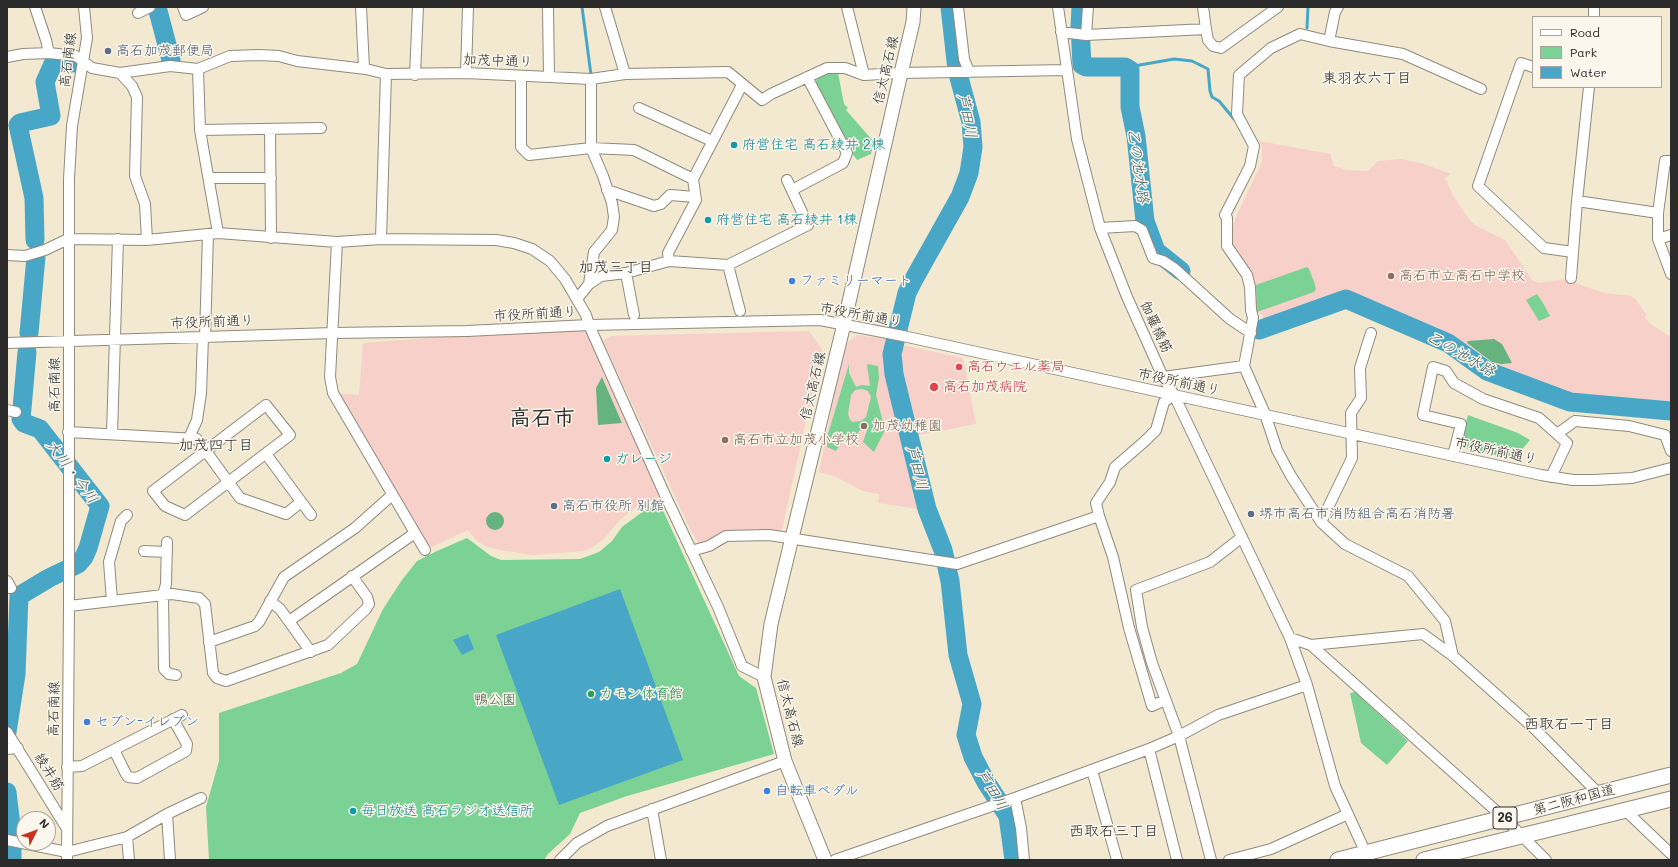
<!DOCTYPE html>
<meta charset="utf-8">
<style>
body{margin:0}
#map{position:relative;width:1678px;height:867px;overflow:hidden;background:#f3e9d0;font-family:Mali,sans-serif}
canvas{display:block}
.frame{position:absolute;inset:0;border:8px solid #2b2b2b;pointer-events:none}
.legend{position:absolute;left:1532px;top:16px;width:130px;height:72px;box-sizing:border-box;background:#fbf7ec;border:1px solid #a8a59f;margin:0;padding:5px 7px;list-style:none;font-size:12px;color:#2b2b2b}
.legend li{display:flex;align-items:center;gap:8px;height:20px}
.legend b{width:20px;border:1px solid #a8a59f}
.north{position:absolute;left:16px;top:811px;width:40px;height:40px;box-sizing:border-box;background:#fbf7ec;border:1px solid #a8a59f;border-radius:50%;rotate:48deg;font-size:11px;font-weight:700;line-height:16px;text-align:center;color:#2b2b2b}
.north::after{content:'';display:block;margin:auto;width:14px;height:18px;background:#c8321e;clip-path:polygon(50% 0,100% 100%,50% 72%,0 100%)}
</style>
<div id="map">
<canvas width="1678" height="867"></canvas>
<div class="frame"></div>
<ul class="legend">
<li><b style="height:5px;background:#fff"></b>Road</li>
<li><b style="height:11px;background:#7cd194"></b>Park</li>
<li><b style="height:11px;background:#48a7c7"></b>Water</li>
</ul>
<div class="north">N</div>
</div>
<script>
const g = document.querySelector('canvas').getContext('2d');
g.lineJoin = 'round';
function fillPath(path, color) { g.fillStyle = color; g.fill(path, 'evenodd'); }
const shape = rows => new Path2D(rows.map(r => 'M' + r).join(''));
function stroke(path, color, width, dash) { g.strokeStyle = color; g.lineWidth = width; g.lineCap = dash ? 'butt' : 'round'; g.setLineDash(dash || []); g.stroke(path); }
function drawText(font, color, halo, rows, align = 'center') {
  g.font = font + ' Mali,"Klee One",sans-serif'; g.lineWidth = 3; g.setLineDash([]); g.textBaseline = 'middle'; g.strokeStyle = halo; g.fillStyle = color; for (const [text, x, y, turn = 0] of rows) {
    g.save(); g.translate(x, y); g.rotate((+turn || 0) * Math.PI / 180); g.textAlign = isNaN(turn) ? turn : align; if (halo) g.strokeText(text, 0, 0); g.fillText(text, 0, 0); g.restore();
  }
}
const built = shape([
 [1259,141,1330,154,1334,166,1347,170,1368,171,1378,161,1401,159,1421,163,1451,174,1445,178,1454,197,1469,219,1475,225,1505,240,1532,280,1538,283,1564,279,1604,293,1631,296,1636,300,1646,314,1645,318,1651,324,1671,337,1671,410,1571,400,1488,371,1442,338,1350,298,1337,299,1265,326,1262,314,1256,312,1255,286,1251,272,1234,253,1230,236,1236,217,1262,162,1262,147],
 [589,325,665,495,637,506,619,521,604,539,591,548,584,551,532,555,500,550,487,547,477,541,468,530,425,550,333,393,359,395,363,343],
 [809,331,822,349,781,534,729,532,728,530,713,542,699,544,691,531,603,341,611,336],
 [857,335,886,339,886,357,889,384,894,407,924,510,878,503,879,494,863,491,836,477,819,472,844,346],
 [902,345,963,358,976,424,914,436,898,376]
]);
const green = shape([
 [821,73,838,73,844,104,848,108,846,110,874,142,871,154,857,160,848,147,815,84,818,76],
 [1307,267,1309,269,1314,282,1316,289,1314,292,1257,312,1256,285],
 [1537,294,1543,303,1550,316,1539,321,1526,300],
 [849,364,849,373,856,387,862,385,870,386,867,364,878,366,879,378,876,395,885,430,874,452,863,442,867,430,863,426,854,438,842,441,836,451,827,447,828,434],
 [862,389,868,391,871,397,866,417,861,421,853,422,850,420,848,414,851,395,855,390],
 [1468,415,1518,433,1530,440,1514,459,1464,448,1460,442],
 [660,504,739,676,756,688,774,754,627,796,580,813,570,834,548,854,544,860,209,860,206,807,219,761,219,713,341,673,357,664,383,609,402,580,417,561,437,551,467,538,491,556,501,560,580,559,599,552,612,541,622,527,645,510],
 [1355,692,1408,741,1387,765,1361,743,1350,693]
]);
const forest = shape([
 [1494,339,1502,344,1512,363,1501,364,1492,362,1467,343,1468,341],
 [602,377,622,423,598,425,596,388],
 '486 521a9 9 0 1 1 18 0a9 9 0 1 1-18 0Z'
]);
const water = shape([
 [943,7,955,7,959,62,963,67,954,68,948,18,944,15],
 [620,589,683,760,559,805,496,635],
 [468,634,474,649,462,655,453,640]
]);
const stream = shape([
 [582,7,591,75],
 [1307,28,1308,7],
 [1130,70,1134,66,1174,59,1192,61,1208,69,1210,91,1212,97,1219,101,1234,119]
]);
const river = shape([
 [157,7,171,60],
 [950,7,957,70,971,122,973,147,969,173,960,197,914,279,907,293,892,354,894,374,900,399,927,509,943,550,950,581,958,655,972,704,966,735,973,757,986,782,1008,816,1014,860],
 [1081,7,1080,27,1082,65,1086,67,1125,67,1130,70,1130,107,1136,136,1145,221,1156,251,1181,271],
 [35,240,34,198,18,125,20,123,51,116,45,82,54,62,75,63],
 [1259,330,1346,299,1448,343,1487,371,1570,402,1671,411],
 [29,333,36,257],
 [7,732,16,674,19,596,49,578,78,564,84,557,88,548,100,506,40,429,24,423,21,419,27,352],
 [7,792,12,834,12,860]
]);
const minor = shape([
 [35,7,46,40,49,53],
 [183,7,186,15,203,7],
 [361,7,364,68],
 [548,7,549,77],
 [605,7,625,74],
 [847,7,864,75],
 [958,7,964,59,969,72],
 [1058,7,1077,139,1100,228,1127,297,1163,377,1174,395,1290,638,1307,685,1335,786,1369,860],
 [1338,7,1335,12,1329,41,1300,34,1271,48,1239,75,1237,114,1254,146,1250,166,1225,215,1227,218,1227,246,1247,275,1250,287,1251,310,1253,318,1244,366,1265,414,1277,450,1291,476,1321,522,1345,544,1408,576,1445,621,1453,656,1536,730,1598,793],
 [138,13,150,7],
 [1594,17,1594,7],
 [1206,29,1208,40,1213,46,1221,48,1278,7],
 [1061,32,1086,35,1206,29,1203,7],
 [1086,35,1088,7],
 [1329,41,1403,54,1481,89],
 [7,57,23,54,49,53,76,56,92,68,120,73,170,66,198,69,230,56,259,55,279,56,297,61,366,69,386,74,466,73,591,79,625,74,728,72,762,100,771,94,827,68,845,68,864,75,901,73,1067,70],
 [1533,67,1521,63,1478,186,1544,248,1573,252],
 [198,69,200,130,218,233],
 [120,73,132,86,137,97,135,176,145,204,147,240],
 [466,73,468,7],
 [415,75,418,7],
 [521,76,521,147,529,155,591,148,634,150,693,179],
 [639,108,712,141],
 [270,129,271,238],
 [200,130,321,128],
 [1671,161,1665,161,1658,213,1658,239,1671,274],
 [209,178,271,178],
 [607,190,654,206,661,204,670,195,695,197],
 [792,190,843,163,847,153,807,77],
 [1577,201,1658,213],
 [1100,228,1135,226,1142,230,1153,258,1163,261,1175,269,1230,319,1251,333],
 [381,239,386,74],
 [1658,239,1671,235],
 [337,242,330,377,333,393,425,550],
 [7,255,25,256,45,250,68,239,147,240,218,233,337,242,381,239,496,240,514,243,532,249,550,261,565,279,586,315,589,325,665,495,718,607,742,666,764,677],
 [669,261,668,253,696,200,693,179,742,85],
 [728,265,740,311],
 [626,273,634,315],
 [1571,278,1577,201,1589,87],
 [589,284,601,276,626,273,669,261,728,265,808,225,787,180],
 [577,299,589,284,594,252,612,230,614,217,612,203,603,176,591,148,591,79],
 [205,337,208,234],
 [7,343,333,333,467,331,589,325,820,320,903,336,1541,475,1573,480,1594,480,1632,478,1671,468],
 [1163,377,1244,366],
 [266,405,290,435,185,515,165,506,153,491,266,405],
 [7,410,16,412],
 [68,432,197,439,240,498,286,514,301,502],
 [112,434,118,239],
 [189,438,197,420,201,393,203,337],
 [266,454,311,515],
 [1453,456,1461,424,1423,415,1433,367,1446,371,1454,383,1483,399,1539,418,1557,434,1575,421,1629,426,1665,435,1671,451],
 [1551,477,1567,443,1557,434],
 [1321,522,1352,458,1351,413,1361,398,1360,368,1371,333],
 [167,542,166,584,163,595,164,669,169,674,176,675],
 [144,551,167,552],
 [691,551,709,546,726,536,769,535,957,564,1099,516],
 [7,581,11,588,7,588],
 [112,601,109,562,121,521,127,515],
 [270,601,280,609,311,652],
 [69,606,172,594,199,598,205,604,213,673,217,678,226,681,328,645,366,609,369,604,367,597,352,576],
 [289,621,415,533],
 [1290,638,1311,645,1504,818,1546,860],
 [209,642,255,626,259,622,284,577,355,528,392,495],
 [1311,645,1423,634,1453,656],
 [1165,700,1152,706,1129,628,1113,557,1099,516,1096,503,1110,482,1115,467,1145,441,1156,430,1164,402,1174,395],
 [7,732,66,827],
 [7,749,18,748],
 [1149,749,1177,860],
 [114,750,126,774,128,777,137,778,186,751,187,744,173,719],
 [67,767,82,766,182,715],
 [1092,770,1117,860],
 [1015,798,1021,828,1024,860],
 [652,809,661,860],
 [1625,810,1671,854],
 [167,814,170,860],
 [127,837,129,860],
 [7,840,67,852,127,837,167,814,201,798],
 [67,860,69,606,69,179,72,126,87,38,84,7],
 [560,860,577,843,607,826,785,761],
 [835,860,1015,798,1149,749,1179,736,1218,715,1307,685],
 [1211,860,1179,736,1152,663,1142,627,1136,590,1210,562,1242,537],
 [1229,860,1271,849,1348,814]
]);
const major = shape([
 [825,860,785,761,764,677,771,624,844,324,901,73,913,22,914,7]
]);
const highway = shape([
 [1338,860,1671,775],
 [1424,860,1671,799]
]);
const markers = [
 [108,51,4,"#5c6f8a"],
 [734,145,4,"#0f9aa8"],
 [708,220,4,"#0f9aa8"],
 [1391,276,4,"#8d6e63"],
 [792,281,4,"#3f7fe0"],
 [959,367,4,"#e0444e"],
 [934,387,5,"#e0444e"],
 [864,426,4,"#8d6e63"],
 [725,440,4,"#8d6e63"],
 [607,459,4,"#0f9aa8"],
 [554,506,4,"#5c6f8a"],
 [1251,514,4,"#5c6f8a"],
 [591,694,4,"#2e9e5b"],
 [87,722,4,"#3f7fe0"],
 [767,791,4,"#3f7fe0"],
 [353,811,4,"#0f9aa8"]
];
const shields = [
 [1505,818,24]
];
const shieldNames = [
 ["26",1505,818]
];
const serviceNames = [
 ["高石加茂郵便局",116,51],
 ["高石市役所 別館",562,506],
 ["堺市高石市消防組合高石消防署",1259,514]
];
const streetNames = [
 ["高石南線",68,60,-83],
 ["加茂中通り",498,61,2],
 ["信太高石線",886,70,-77],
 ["市役所前通り",535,314,-3],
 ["市役所前通り",861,315,10],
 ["市役所前通り",212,322,-2],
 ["伽羅橋筋",1156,327,65],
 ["市役所前通り",1179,382,12],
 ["高石南線",55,385,-90],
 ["信太高石線",813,386,-77],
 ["市役所前通り",1496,451,12],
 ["高石南線",54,709,-89],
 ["信太高石線",790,713,76],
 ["綾井筋",49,772,58],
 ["第二阪和国道",1574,800,-15]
];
const cultureNames = [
 ["府営住宅 高石綾井 2棟",742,145],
 ["府営住宅 高石綾井 1棟",716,220],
 ["ガレージ",615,459],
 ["毎日放送 高石ラジオ送信所",361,811]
];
const educationNames = [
 ["高石市立高石中学校",1399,276],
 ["加茂幼稚園",872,426],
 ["高石市立加茂小学校",733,440]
];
const shopNames = [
 ["ファミリーマート",800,281],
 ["セブン-イレブン",95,722],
 ["自転車ペダル",775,791]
];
const healthNames = [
 ["高石ウエル薬局",967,367],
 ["高石加茂病院",943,387]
];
const leisureNames = [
 ["カモン体育館",599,694]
];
const parkNames = [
 ["鴨公園",495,700]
];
const neighbourhoodNames = [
 ["東羽衣六丁目",1367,78],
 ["加茂三丁目",616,267],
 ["加茂四丁目",216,445],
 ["西取石一丁目",1569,724],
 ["西取石三丁目",1114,831]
];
const waterNames = [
 ["芦田川",967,116,79],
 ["乙の池水路",1138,166,82],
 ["乙の池水路",1461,354,30],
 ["芦田川",917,468,76],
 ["大川・今川",72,472,53],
 ["芦田川",992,790,59]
];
const townNames = [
 ["高石市",542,418]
];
fillPath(built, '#f7d0c9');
fillPath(green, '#7cd194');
fillPath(forest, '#65b37e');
fillPath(water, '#48a7c7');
stroke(stream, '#48a7c7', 3);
stroke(river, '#48a7c7', 19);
stroke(minor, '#8f8a7e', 12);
stroke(major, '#8f8a7e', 15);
stroke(highway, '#8f8a7e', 17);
stroke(minor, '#fff', 10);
stroke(major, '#fff', 13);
stroke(highway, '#fff', 15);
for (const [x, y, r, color] of markers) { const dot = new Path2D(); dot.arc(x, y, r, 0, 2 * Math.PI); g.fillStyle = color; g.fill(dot); stroke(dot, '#fbf7ec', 1.5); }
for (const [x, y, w] of shields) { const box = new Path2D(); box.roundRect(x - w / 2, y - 11, w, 22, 3); g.fillStyle = '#fbf7ec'; g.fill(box); stroke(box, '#2b2b2b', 1); }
drawText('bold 13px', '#2b2b2b', null, shieldNames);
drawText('14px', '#4e5e75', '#fbf7ec', serviceNames, 'left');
drawText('14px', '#2b2b2b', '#fbf7ec', streetNames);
drawText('14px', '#0d838f', '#fbf7ec', cultureNames, 'left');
drawText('14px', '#785e54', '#fbf7ec', educationNames, 'left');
drawText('14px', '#366cbe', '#fbf7ec', shopNames, 'left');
drawText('14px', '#be3a42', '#fbf7ec', healthNames, 'left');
drawText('14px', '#27864d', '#fbf7ec', leisureNames, 'left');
drawText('14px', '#435d4a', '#fbf7ec', parkNames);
drawText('15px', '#2b2b2b', '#fbf7ec', neighbourhoodNames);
drawText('italic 15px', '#375d69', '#fbf7ec', waterNames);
drawText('bold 22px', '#2b2b2b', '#fbf7ec', townNames);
</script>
